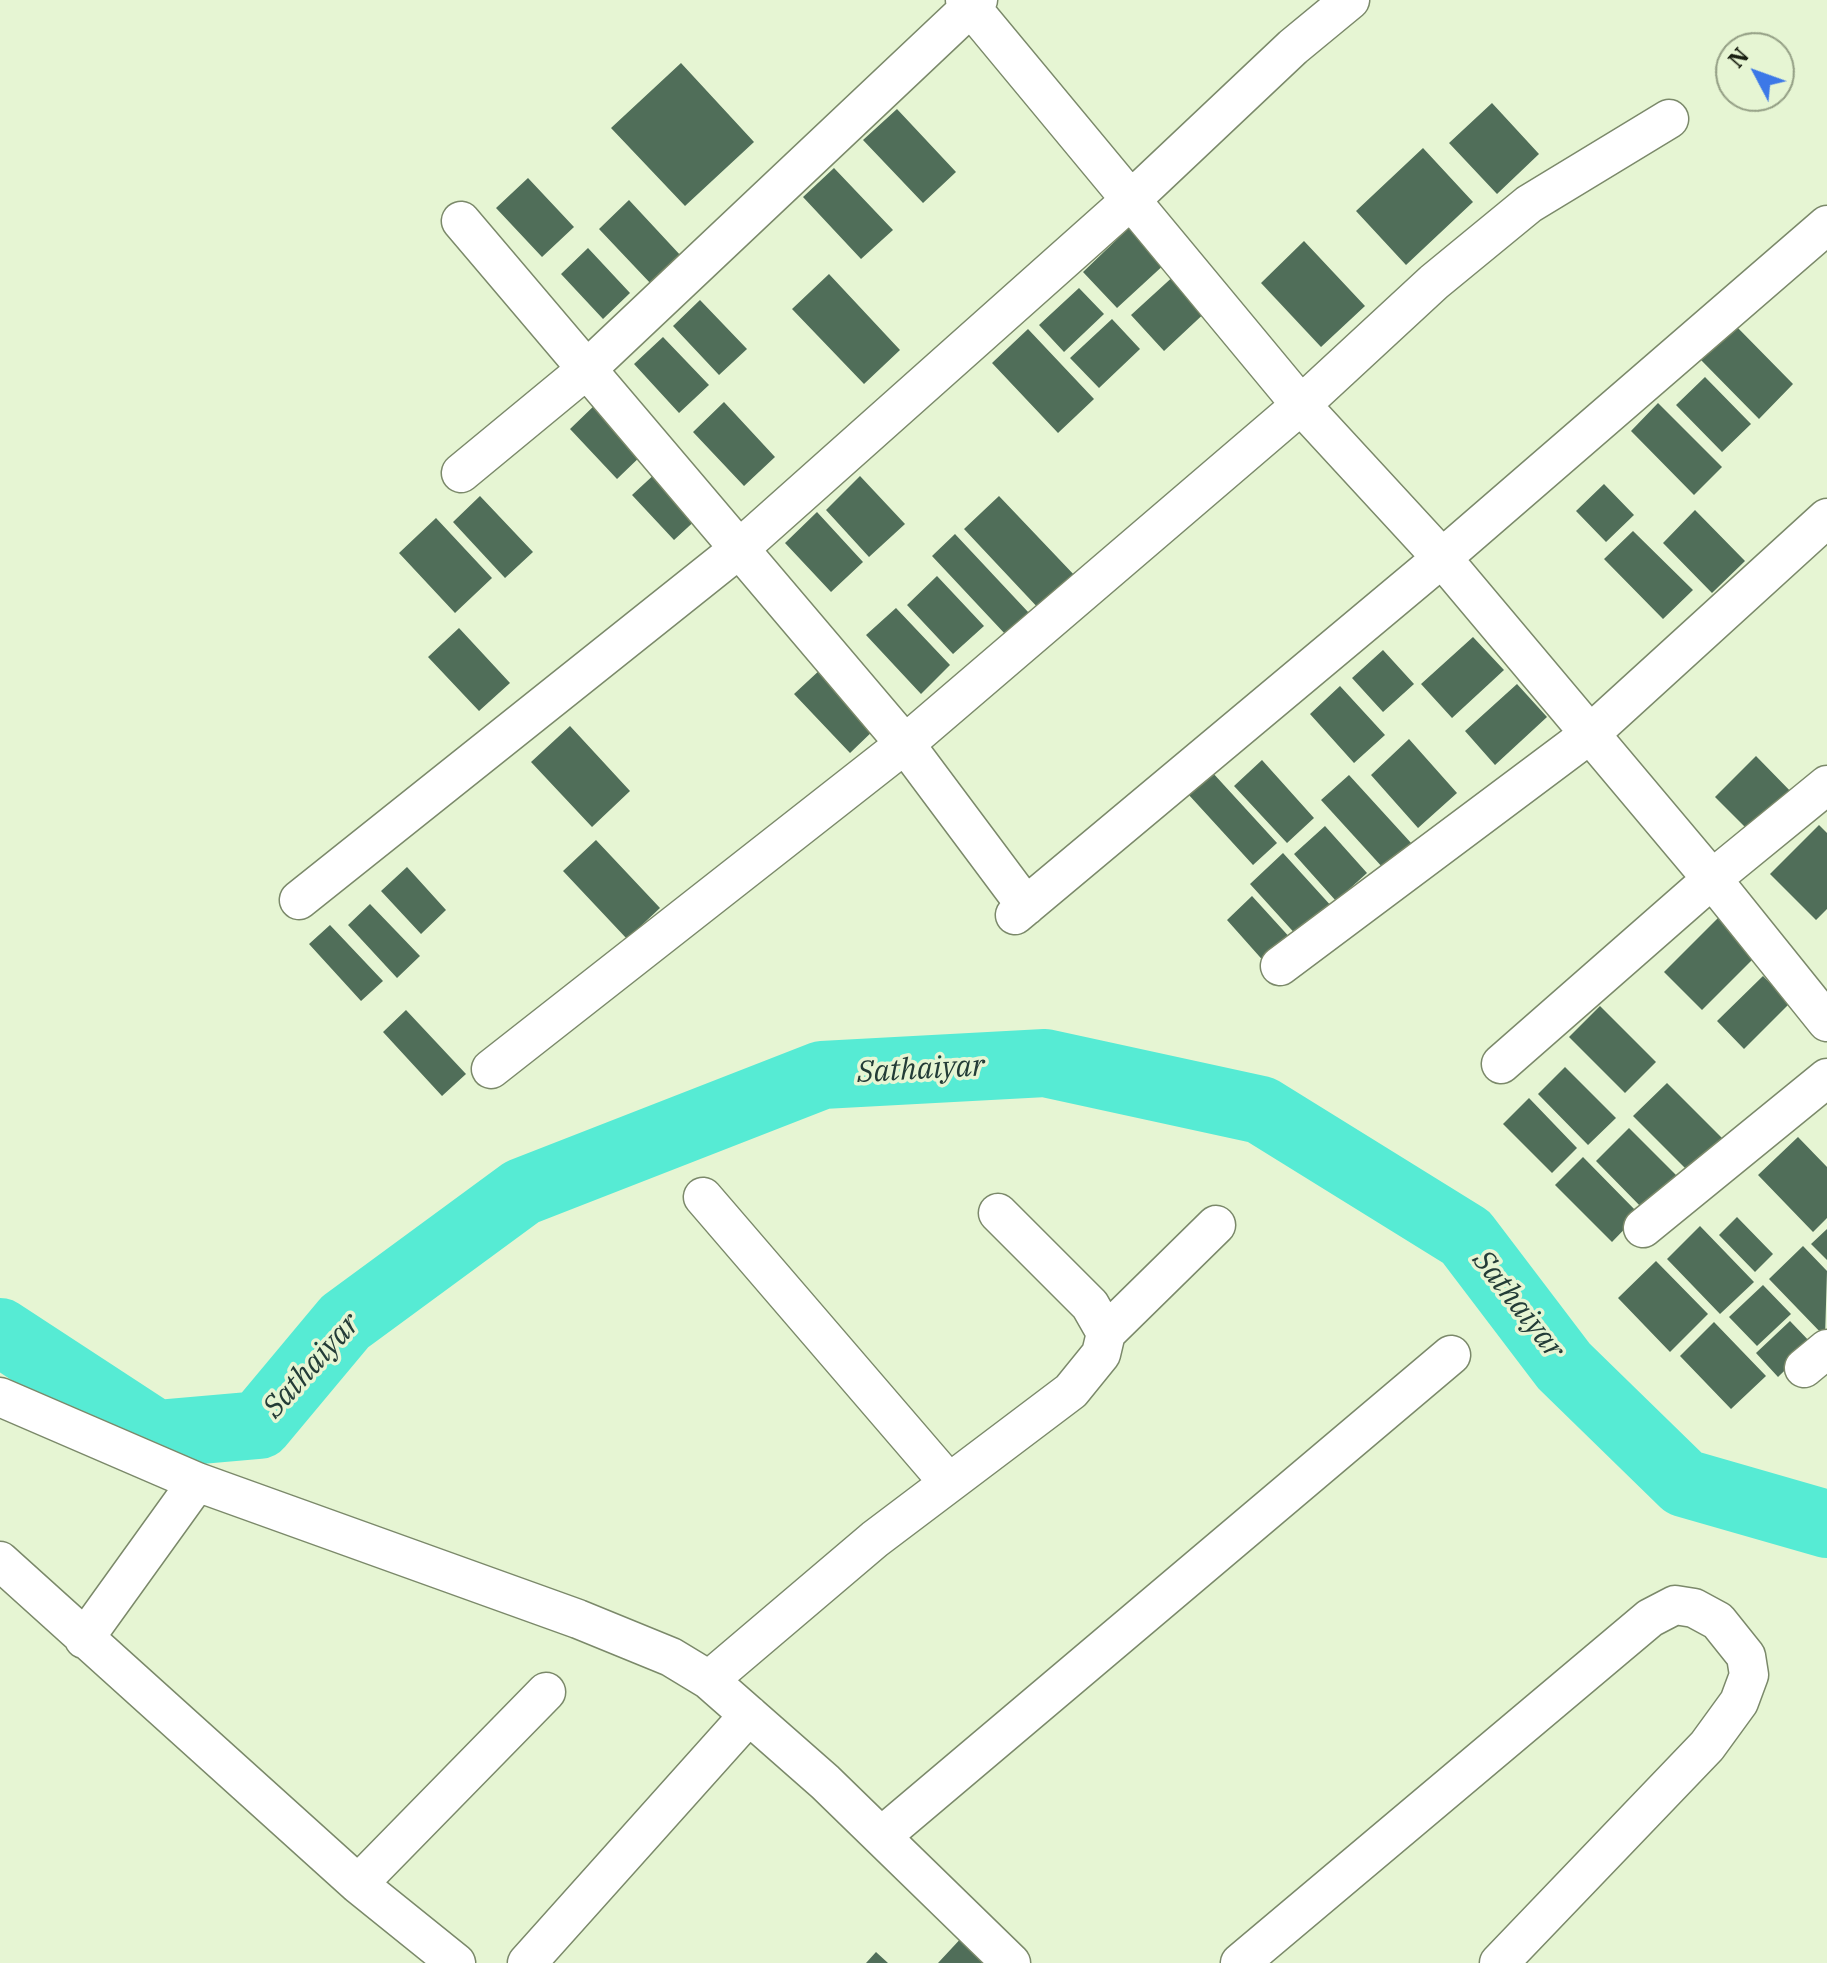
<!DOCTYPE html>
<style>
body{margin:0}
#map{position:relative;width:1827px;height:1963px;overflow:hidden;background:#e6f5d3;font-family:"IBM Plex Serif",serif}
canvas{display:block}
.north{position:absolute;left:1715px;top:32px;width:80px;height:80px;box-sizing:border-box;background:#e6f5d3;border:2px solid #949f85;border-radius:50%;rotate:311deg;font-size:22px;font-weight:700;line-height:32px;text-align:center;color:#181e11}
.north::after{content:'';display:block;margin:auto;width:28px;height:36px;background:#3c78e7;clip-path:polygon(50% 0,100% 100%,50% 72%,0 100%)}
</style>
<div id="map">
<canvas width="1827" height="1963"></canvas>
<div class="north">N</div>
</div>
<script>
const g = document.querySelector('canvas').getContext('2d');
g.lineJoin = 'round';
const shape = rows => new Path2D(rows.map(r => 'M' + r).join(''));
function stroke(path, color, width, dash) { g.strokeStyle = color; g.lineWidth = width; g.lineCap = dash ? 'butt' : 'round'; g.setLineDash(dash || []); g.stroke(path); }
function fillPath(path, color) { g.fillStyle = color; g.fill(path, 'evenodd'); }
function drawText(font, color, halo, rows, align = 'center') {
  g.font = font + ' "IBM Plex Serif",serif'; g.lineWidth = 7; g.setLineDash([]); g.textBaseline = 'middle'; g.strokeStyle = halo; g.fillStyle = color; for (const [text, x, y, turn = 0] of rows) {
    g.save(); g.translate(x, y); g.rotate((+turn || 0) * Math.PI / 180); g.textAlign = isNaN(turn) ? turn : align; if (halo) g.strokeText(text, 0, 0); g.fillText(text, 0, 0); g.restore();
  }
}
const river = shape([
 [0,1332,156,1434,259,1425,345,1322,522,1192,822,1075,1045,1063,1261,1110,1466,1237,1564,1366,1684,1483,1827,1524]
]);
const building = shape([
 [681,63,754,142,685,206,611,128],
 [1492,103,1539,154,1497,194,1449,143],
 [897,109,956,172,923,203,863,140],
 [1423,148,1473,202,1406,265,1356,211],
 [834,168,893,230,861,259,803,197],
 [528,178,574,227,542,257,496,208],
 [629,200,682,257,652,285,599,229],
 [1133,224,1167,262,1117,308,1083,272],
 [1304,241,1365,306,1321,347,1261,283],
 [588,248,630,293,603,319,561,274],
 [1177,273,1210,308,1164,351,1131,315],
 [829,274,900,350,864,384,792,309],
 [1079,288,1104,314,1064,352,1039,325],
 [700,300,747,349,719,375,673,326],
 [1112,319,1140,349,1099,388,1070,358],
 [1735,325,1793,384,1759,419,1700,359],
 [1028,329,1094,399,1058,433,992,363],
 [663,337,709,385,679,413,634,364],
 [1705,377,1751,424,1722,452,1676,405],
 [598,402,645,452,617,479,570,429],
 [724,402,775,457,744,486,693,432],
 [1658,403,1722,467,1694,495,1631,431],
 [658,471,700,516,674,540,632,495],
 [860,476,905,524,869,557,826,510],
 [1604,484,1634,515,1606,542,1576,511],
 [480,496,533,552,505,578,453,522],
 [999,496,1077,578,1041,611,964,529],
 [1695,510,1745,561,1712,593,1663,543],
 [817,512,863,562,831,592,785,543],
 [436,518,492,578,455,613,399,553],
 [1633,531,1693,590,1663,619,1604,559],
 [955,534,1029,613,1006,635,932,556],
 [937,576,984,626,953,654,907,605],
 [896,608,950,665,921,694,866,635],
 [459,628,510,683,479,711,428,657],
 [1473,637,1504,670,1452,718,1421,684],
 [1383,650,1414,684,1383,712,1352,678],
 [822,668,877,727,850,753,794,694],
 [1517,684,1547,717,1495,765,1465,731],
 [1340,686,1385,735,1354,763,1310,714],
 [570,726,630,791,592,827,531,762],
 [1409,739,1457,793,1418,828,1371,775],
 [1756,756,1798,799,1757,839,1715,797],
 [1262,760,1314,818,1287,843,1234,786],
 [1212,772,1277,843,1253,865,1188,794],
 [1349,775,1412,844,1384,869,1321,800],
 [1819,825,1827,833,1827,909,1816,920,1770,874],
 [1325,826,1367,873,1336,901,1294,854],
 [596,840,660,908,627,939,563,871],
 [1283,853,1333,908,1299,938,1250,884],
 [407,867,446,910,421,934,381,891],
 [1252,896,1293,941,1267,965,1227,920],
 [370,904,420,956,397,978,348,925],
 [1721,915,1759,953,1702,1010,1664,972],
 [330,925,383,981,361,1001,309,944],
 [1763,976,1790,1003,1744,1049,1717,1021],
 [1600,1006,1656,1062,1625,1093,1569,1037],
 [406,1010,466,1074,442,1096,383,1032],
 [1565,1067,1616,1118,1588,1145,1538,1094],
 [1667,1083,1723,1139,1689,1172,1633,1116],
 [1529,1098,1577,1148,1552,1173,1503,1124],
 [1629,1128,1679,1178,1646,1212,1596,1161],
 [1798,1137,1827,1167,1827,1218,1813,1232,1758,1175],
 [1583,1157,1639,1214,1612,1242,1555,1185],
 [1737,1217,1773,1254,1755,1272,1719,1235],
 [1700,1226,1754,1282,1720,1314,1667,1259],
 [1827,1229,1827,1260,1811,1244],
 [1803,1246,1827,1271,1825,1337,1769,1279],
 [1656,1261,1708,1314,1670,1352,1618,1298],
 [1763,1285,1791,1314,1757,1346,1729,1317],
 [1790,1321,1812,1344,1778,1377,1756,1353],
 [1714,1322,1766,1376,1731,1409,1680,1356],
 [965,1934,997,1963,938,1963],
 [876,1952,888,1963,866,1963]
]);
const street = shape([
 [965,0,1301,405,1442,558,1712,879,1827,1022],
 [461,221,905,744,1026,906],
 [461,473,587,369,978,0],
 [299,900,739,549,1133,198,1293,47,1350,0],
 [1015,915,1442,558,1827,225],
 [1280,966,1590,734,1827,518],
 [1501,1064,1712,879,1827,785],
 [491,1069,905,744,1301,405,1434,282,1529,204,1669,119],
 [703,1197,949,1483],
 [1643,1228,1827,1078],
 [1106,1333,1216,1225],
 [1804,1368,1827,1349],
 [0,1397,197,1482,578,1619,671,1657,709,1680,825,1782,1011,1963],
 [0,1561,358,1884,456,1963],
 [84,1639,197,1482],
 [709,1680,875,1539,1071,1391,1101,1354,1106,1333,1090,1305,998,1213],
 [883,1835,1451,1355],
 [358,1884,546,1692],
 [527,1963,749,1715],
 [1240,1963,1650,1618,1675,1605,1694,1608,1718,1621,1746,1656,1749,1675,1739,1702,1707,1746,1499,1963]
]);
const waterNames = [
 ["Sathaiyar",921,1070,-3],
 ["Sathaiyar",1518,1305,52],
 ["Sathaiyar",312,1366,-48]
];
stroke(river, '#56ebd4', 68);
fillPath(building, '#506e59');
stroke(street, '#7b896a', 41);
stroke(street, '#fff', 38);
drawText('italic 30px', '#233c37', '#e6f5d3', waterNames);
</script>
